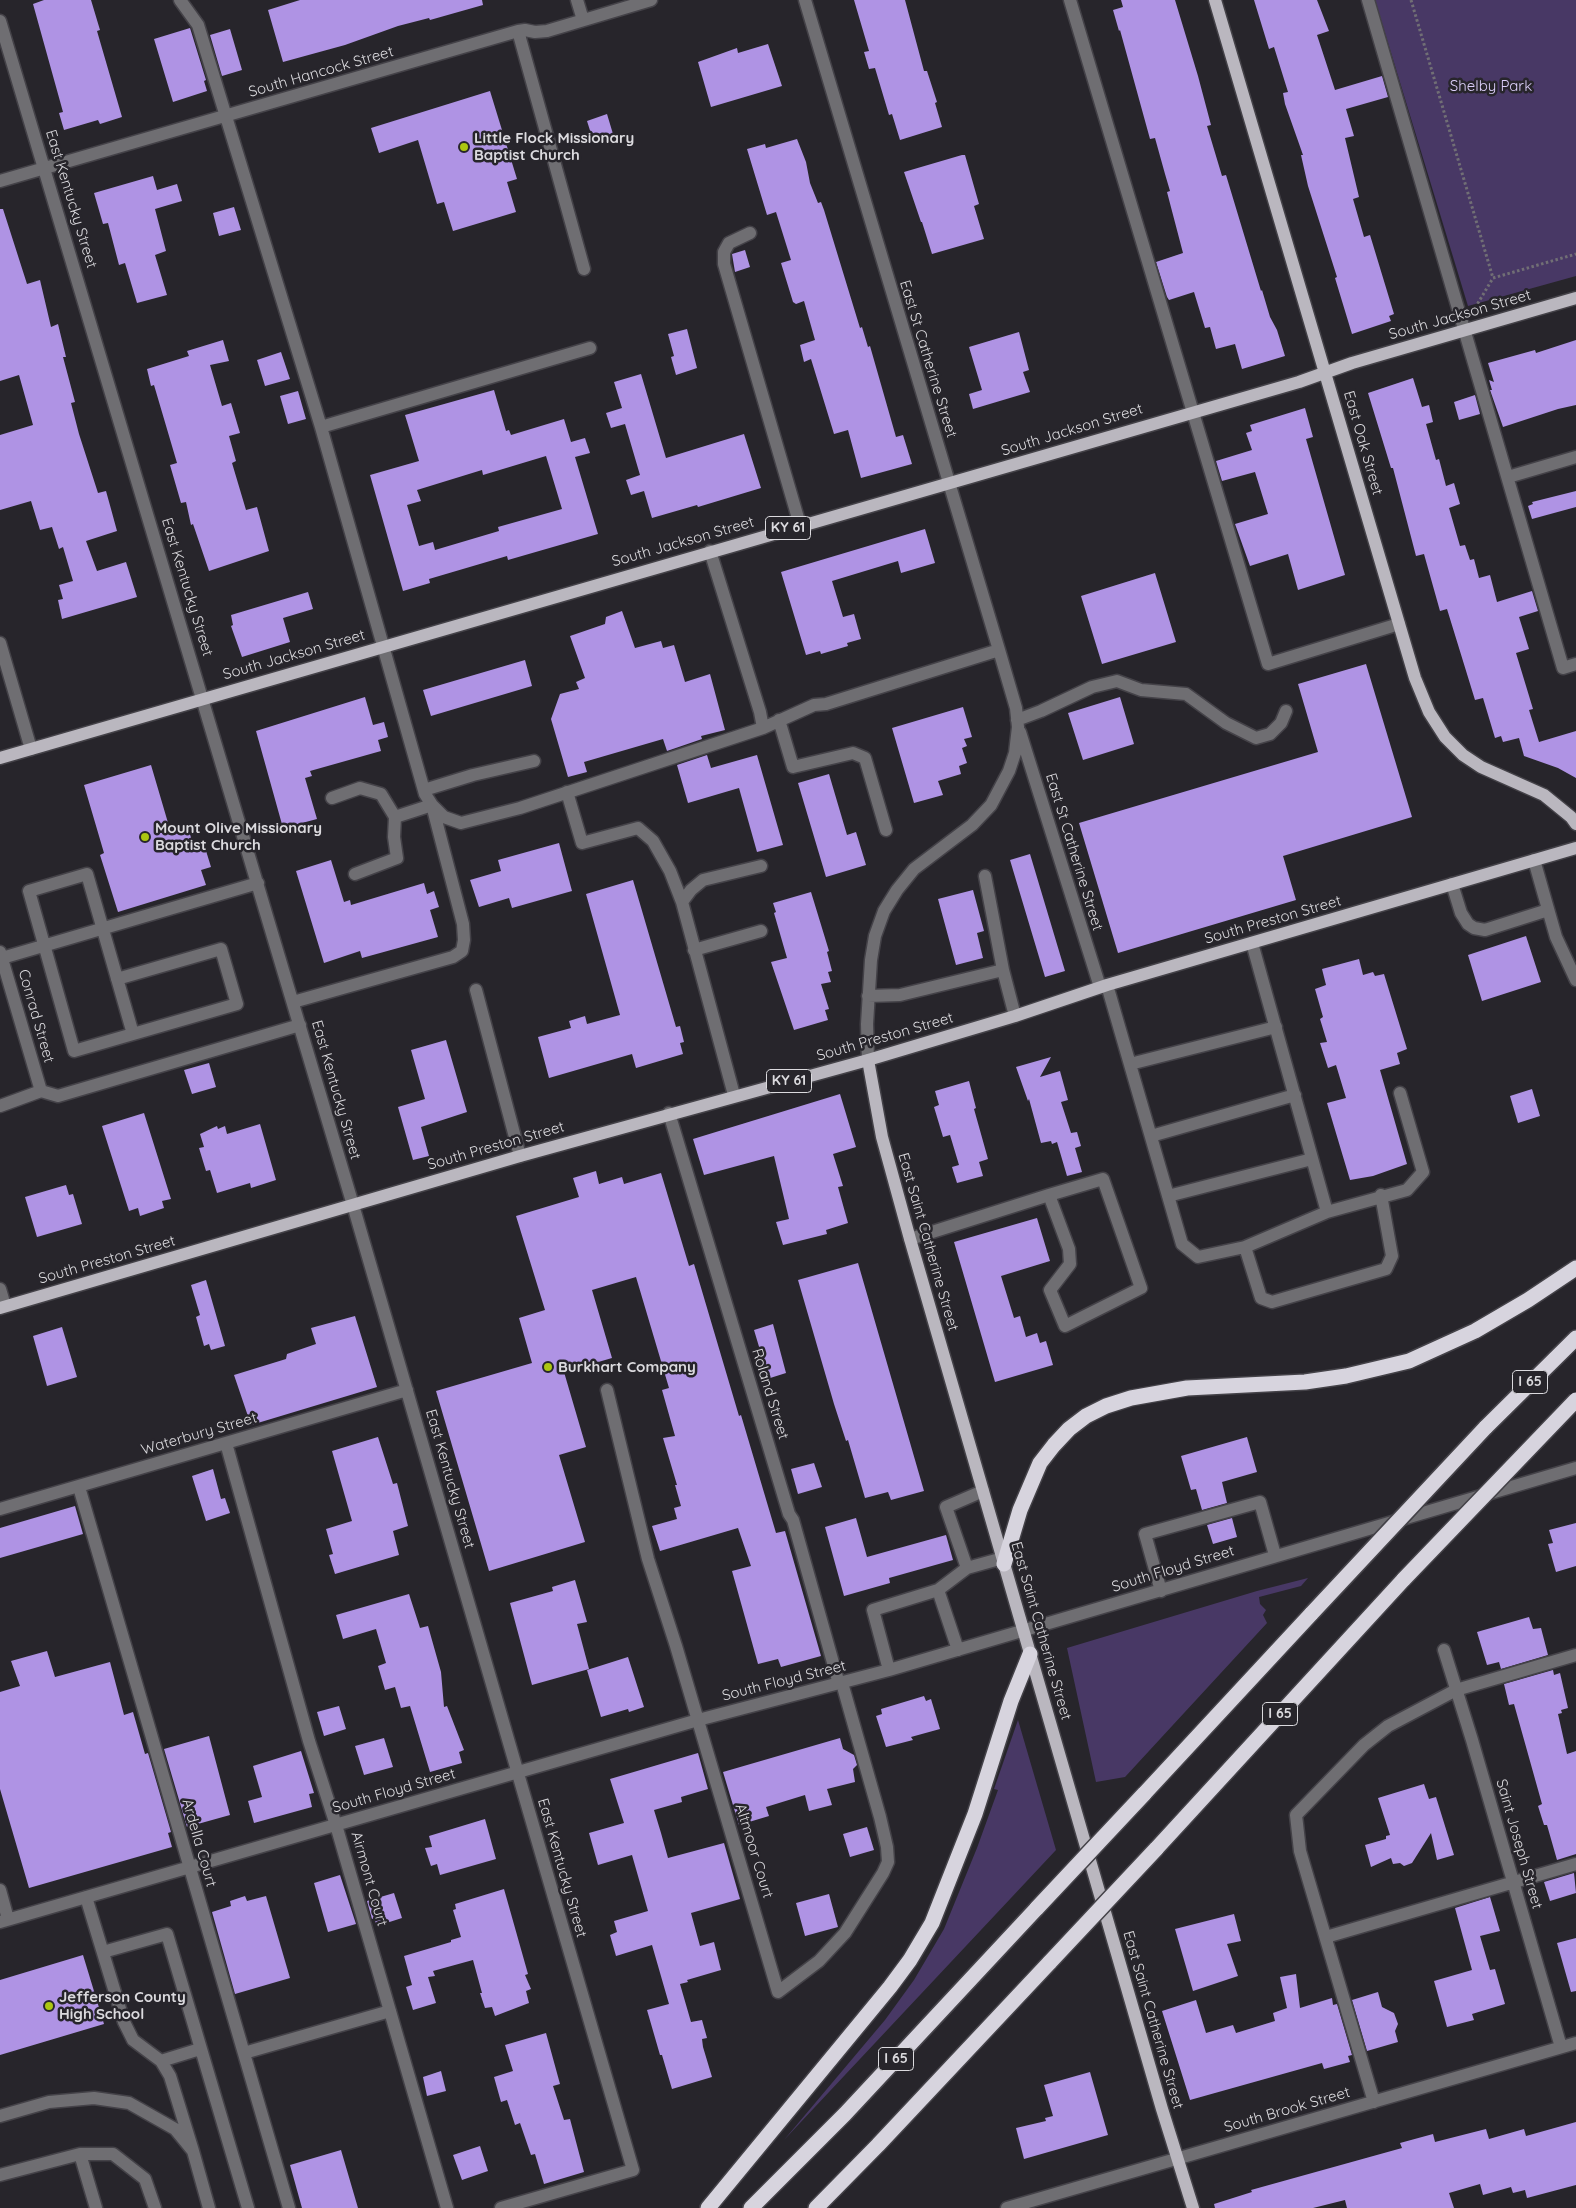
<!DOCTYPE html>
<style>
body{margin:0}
canvas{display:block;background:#27252b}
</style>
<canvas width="1576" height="2208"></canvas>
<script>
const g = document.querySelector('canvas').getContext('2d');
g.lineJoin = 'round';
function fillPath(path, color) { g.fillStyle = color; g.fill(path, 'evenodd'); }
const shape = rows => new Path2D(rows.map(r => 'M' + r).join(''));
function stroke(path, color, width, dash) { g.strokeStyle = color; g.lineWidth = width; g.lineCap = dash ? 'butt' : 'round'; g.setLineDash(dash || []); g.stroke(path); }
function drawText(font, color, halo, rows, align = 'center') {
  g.font = font + ' Quicksand,sans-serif'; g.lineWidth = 5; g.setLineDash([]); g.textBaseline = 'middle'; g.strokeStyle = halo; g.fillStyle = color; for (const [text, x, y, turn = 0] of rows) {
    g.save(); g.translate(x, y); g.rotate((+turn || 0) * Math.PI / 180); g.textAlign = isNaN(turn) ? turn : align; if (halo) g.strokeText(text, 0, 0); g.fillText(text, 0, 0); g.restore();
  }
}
const green = shape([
 [1375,0,1576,0,1576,276,1468,306],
 [1308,1578,1301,1586,1259,1597,1260,1604,1266,1610,1263,1615,1267,1623,1125,1777,1096,1782,1067,1648,1257,1591],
 [1018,1720,1056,1850,784,2140,885,2020,914,1980,944,1929,977,1848,998,1790,994,1789]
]);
const building = shape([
 [44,0,91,0,100,30,97,31,122,117,100,124,98,120,64,130,59,113,63,112,33,4],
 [300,0,482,0,483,5,430,20,429,18,398,26,345,45,283,62,268,10],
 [854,0,905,0,924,71,927,71,937,102,935,103,942,127,900,140,892,114,889,115,875,68,869,69,864,52,869,51],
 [1121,0,1175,0,1198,76,1211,125,1207,126,1222,176,1226,175,1261,291,1262,290,1270,317,1277,330,1285,356,1242,369,1235,344,1216,349,1210,327,1205,328,1194,292,1169,300,1167,297,1156,262,1183,253,1167,192,1170,191,1165,174,1155,138,1150,139,1120,30,1119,31,1113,10,1123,7],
 [1254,0,1317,0,1329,31,1317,35,1335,90,1382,76,1388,97,1346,109,1354,136,1345,138,1359,197,1353,199,1364,237,1370,235,1394,314,1389,316,1391,321,1352,334,1335,278,1337,277,1330,255,1308,186,1301,155,1303,155,1285,104,1283,93,1288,92,1274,47,1269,49],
 [190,28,206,80,204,81,207,91,173,102,154,39],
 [230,29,242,70,222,76,210,35],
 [768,44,782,86,711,107,698,62,737,48,738,53],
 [490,91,517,179,507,182,516,212,453,231,444,202,437,204,418,140,379,153,371,128],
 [607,114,613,134,593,140,587,121],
 [797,139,806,162,810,183,818,203,821,202,824,210,860,328,862,327,868,347,870,346,896,437,903,435,912,464,861,478,848,430,834,434,811,359,804,362,800,345,815,340,804,301,796,304,793,302,781,263,791,260,776,212,767,215,747,149,765,144,766,148],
 [962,155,965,155,979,204,974,206,984,239,932,254,922,222,921,222,904,172],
 [153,176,157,190,177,184,182,201,155,209,166,251,155,255,167,295,137,303,125,263,119,265,108,223,103,224,94,193],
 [234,207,241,230,219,236,213,213],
 [0,209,3,209,27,284,40,280,51,327,58,324,66,357,63,357,75,402,71,403,79,434,98,493,106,491,111,509,117,531,86,541,97,571,126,562,137,597,62,619,58,600,63,599,59,585,73,581,63,547,59,549,52,527,40,530,31,501,0,510,0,435,33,425,19,375,0,381],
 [745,250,750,267,735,272,732,254],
 [687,329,697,368,676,375,671,357,674,356,668,334],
 [1019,332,1029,370,1023,372,1030,392,973,409,969,394,982,390,969,347],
 [223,340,229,361,210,365,222,406,231,403,240,433,229,436,236,461,232,463,246,510,257,507,269,551,209,571,193,524,191,525,186,502,181,503,170,465,177,463,154,385,151,386,147,369,189,356,187,351],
 [1576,340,1576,405,1558,409,1503,427,1490,390,1492,390,1489,380,1494,382,1488,363,1535,350,1536,353],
 [281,352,290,379,265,386,257,360],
 [641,374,666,458,744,434,761,488,698,507,697,505,652,518,644,491,631,495,626,480,640,475,625,424,611,428,606,413,622,408,614,382],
 [1413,378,1422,407,1429,405,1433,422,1426,424,1436,460,1439,459,1446,486,1454,483,1460,504,1449,508,1460,546,1465,545,1470,560,1474,559,1479,578,1490,575,1497,602,1532,591,1538,611,1519,617,1529,649,1516,653,1533,709,1529,710,1539,742,1576,731,1576,778,1558,768,1524,756,1519,738,1503,742,1501,736,1495,738,1483,698,1475,700,1447,609,1440,611,1424,554,1416,556,1393,468,1391,468,1368,393],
 [494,390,506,431,509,430,511,435,564,419,571,442,585,438,590,453,575,457,598,534,508,560,507,556,429,579,430,583,403,591,370,475,419,461,405,415],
 [546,456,562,509,498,527,499,531,435,550,433,542,419,546,407,505,421,501,417,490,482,470,483,475],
 [298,391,306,419,288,424,280,396],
 [1475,395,1480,414,1459,420,1454,402],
 [1305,408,1313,437,1306,439,1345,575,1298,590,1288,554,1250,566,1235,524,1268,514,1255,472,1222,481,1216,461,1252,450,1246,433,1252,431,1250,425],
 [1576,491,1576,507,1532,519,1528,506,1533,504,1532,502],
 [925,529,935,563,901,573,898,561,832,581,843,617,854,614,861,639,847,643,848,646,821,654,820,651,806,655,781,572],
 [1155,573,1176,642,1102,664,1081,596],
 [308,592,313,609,283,618,290,642,242,657,231,626,233,625,231,615],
 [622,611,635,648,661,641,663,648,674,645,685,682,710,674,725,730,701,736,702,739,667,751,663,739,584,762,587,772,568,777,551,719,560,694,579,689,576,682,585,678,570,636,605,624,606,617],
 [525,660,532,686,431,716,423,690],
 [1366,664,1412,817,1283,856,1296,900,1118,953,1079,823,1318,752,1298,684],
 [365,697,373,725,384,722,388,737,378,740,381,751,310,771,312,776,305,778,317,819,283,828,256,731],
 [1120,697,1134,744,1083,760,1068,713],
 [963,707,972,737,964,739,967,746,962,748,967,763,959,766,961,774,938,781,943,795,914,803,892,728],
 [707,755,711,768,757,755,783,845,757,852,739,788,688,803,677,765],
 [151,765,171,833,188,828,193,844,203,841,211,867,201,870,206,885,118,912,100,855,104,853,84,785],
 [829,774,847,835,856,832,866,865,826,877,798,783],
 [559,843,572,891,512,908,509,898,479,907,470,880,501,871,498,860],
 [1030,854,1065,971,1045,977,1010,860],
 [331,860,344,902,350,900,351,905,424,883,427,894,434,891,439,907,430,910,438,937,362,958,360,951,324,963,296,871],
 [633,880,676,1027,680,1026,684,1042,680,1043,683,1054,636,1068,632,1054,549,1078,538,1037,571,1028,569,1021,585,1016,587,1024,620,1015,586,894],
 [973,890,984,931,977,933,983,958,956,965,938,899],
 [811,892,829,951,827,952,832,971,828,972,831,982,821,984,829,1009,825,1010,828,1020,794,1030,771,962,787,958,774,913,776,912,773,903],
 [1526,936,1541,982,1482,1001,1468,955],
 [1359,959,1363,975,1373,972,1375,976,1384,974,1407,1049,1397,1053,1400,1064,1380,1070,1407,1164,1373,1176,1350,1180,1327,1103,1346,1098,1336,1065,1328,1068,1320,1043,1327,1042,1320,1019,1323,1017,1315,989,1326,985,1322,969],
 [446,1040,467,1112,421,1127,429,1156,413,1160,398,1107,425,1099,411,1050],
 [1051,1057,1040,1077,1060,1071,1068,1100,1061,1102,1071,1133,1077,1132,1081,1146,1075,1148,1082,1172,1067,1176,1057,1142,1052,1144,1051,1141,1041,1143,1029,1099,1028,1101,1016,1067],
 [209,1063,216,1087,192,1094,184,1070],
 [969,1081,976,1108,974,1109,988,1159,979,1162,983,1176,957,1183,952,1167,959,1165,950,1135,943,1137,934,1107,939,1105,935,1091],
 [1532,1089,1540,1116,1518,1123,1510,1096],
 [840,1094,856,1147,833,1154,843,1186,838,1187,848,1223,826,1230,827,1234,783,1245,776,1222,789,1219,774,1156,704,1175,693,1139],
 [144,1113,171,1199,162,1201,164,1208,140,1216,138,1208,129,1211,102,1126],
 [260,1124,276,1180,251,1188,250,1183,217,1193,210,1170,206,1171,199,1148,204,1147,200,1134,217,1126,218,1129,225,1126,227,1134],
 [596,1171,599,1184,622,1177,624,1184,661,1173,689,1266,694,1264,739,1416,741,1415,776,1533,785,1531,821,1656,781,1667,778,1659,758,1664,732,1571,751,1566,738,1528,660,1551,652,1526,677,1519,674,1508,681,1506,675,1485,677,1485,663,1438,675,1436,662,1390,669,1388,636,1277,592,1290,612,1358,564,1372,586,1447,559,1455,585,1542,489,1571,436,1391,532,1363,519,1318,545,1310,516,1216,579,1197,573,1178],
 [66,1185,69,1195,73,1194,82,1224,37,1237,25,1197],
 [1037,1218,1050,1261,1001,1276,1014,1318,1020,1316,1026,1337,1037,1333,1040,1343,1046,1341,1053,1365,995,1382,954,1242],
 [858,1263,924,1491,891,1500,888,1492,865,1498,848,1440,846,1441,834,1404,798,1280],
 [206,1280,225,1346,211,1350,209,1344,204,1346,196,1317,200,1315,191,1285],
 [355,1316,377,1387,251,1425,234,1375,286,1359,287,1354,316,1344,311,1328],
 [773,1324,786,1373,767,1379,761,1360,763,1360,754,1330],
 [62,1327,77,1377,47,1386,33,1336],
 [378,1437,393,1484,397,1483,408,1526,393,1531,399,1555,335,1574,329,1555,333,1554,326,1529,352,1521,332,1451],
 [1247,1437,1257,1472,1222,1482,1227,1503,1202,1510,1196,1489,1191,1490,1181,1456],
 [814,1463,822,1487,798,1494,791,1469],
 [213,1469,221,1499,225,1498,230,1513,206,1521,192,1476],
 [75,1506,83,1534,0,1558,0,1528],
 [856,1518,867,1557,946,1535,953,1560,889,1578,890,1583,844,1596,825,1527],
 [1232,1518,1237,1537,1213,1544,1207,1525],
 [1576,1523,1576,1566,1556,1572,1548,1544,1553,1543,1549,1530],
 [575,1580,587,1622,577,1624,589,1669,532,1685,510,1603,553,1591,552,1587],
 [409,1594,420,1628,428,1626,441,1672,444,1707,447,1706,464,1750,459,1752,462,1763,430,1772,410,1706,401,1708,395,1687,385,1690,378,1666,386,1663,376,1629,343,1639,336,1615],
 [1529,1617,1533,1629,1541,1628,1548,1655,1501,1669,1499,1662,1487,1665,1477,1632],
 [47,1651,55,1677,110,1662,124,1715,133,1712,145,1754,148,1753,171,1832,168,1833,172,1847,29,1888,0,1789,0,1692,20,1686,11,1661],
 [628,1657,644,1707,629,1712,628,1709,601,1717,587,1670],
 [1553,1670,1554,1675,1560,1673,1568,1708,1561,1710,1562,1713,1558,1714,1567,1754,1576,1751,1576,1854,1557,1860,1547,1825,1544,1825,1538,1806,1542,1804,1514,1704,1509,1705,1504,1684],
 [924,1696,926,1701,931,1699,940,1729,911,1737,913,1740,886,1747,876,1716,882,1714,881,1709],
 [339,1706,346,1729,324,1736,317,1712],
 [209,1736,230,1815,187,1827,164,1749],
 [384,1738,393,1767,364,1775,355,1746],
 [840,1738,843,1749,854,1755,857,1765,853,1769,855,1782,827,1789,832,1805,809,1811,805,1795,766,1807,769,1816,739,1825,723,1772],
 [301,1751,314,1793,309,1794,312,1807,254,1823,248,1801,262,1797,253,1766],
 [698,1753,708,1789,681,1797,682,1802,654,1810,661,1833,668,1858,724,1843,740,1899,691,1913,700,1946,714,1942,721,1970,687,1980,688,1982,680,1984,691,2022,702,2020,707,2038,702,2039,703,2047,712,2077,672,2089,662,2055,660,2055,647,2010,669,2004,652,1945,616,1956,610,1935,617,1932,614,1921,648,1911,632,1855,598,1865,589,1833,624,1823,610,1779],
 [1424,1784,1429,1799,1436,1797,1454,1855,1437,1860,1431,1833,1412,1863,1404,1866,1400,1863,1393,1864,1391,1858,1371,1867,1365,1845,1386,1839,1386,1836,1390,1835,1378,1798],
 [485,1819,496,1859,440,1875,437,1864,431,1866,425,1848,432,1847,429,1836],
 [867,1827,874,1850,850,1857,843,1834],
 [1574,1873,1576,1893,1550,1901,1544,1882],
 [340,1875,356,1924,328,1932,314,1883],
 [504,1889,528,1974,525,1975,531,1989,526,1991,529,2003,495,2016,492,2007,485,2008,480,1993,482,1993,473,1960,433,1971,435,1976,428,1977,436,2003,413,2010,406,1987,412,1985,404,1956,451,1942,451,1940,461,1937,453,1910,456,1909,455,1904],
 [394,1893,402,1918,377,1926,374,1918,372,1919,367,1901],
 [829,1894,838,1927,805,1936,796,1903],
 [245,1896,247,1901,266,1896,290,1978,235,1994,212,1912,231,1906,230,1901],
 [1490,1897,1500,1931,1480,1936,1490,1970,1495,1969,1505,2004,1472,2014,1474,2020,1447,2027,1434,1981,1472,1970,1455,1908],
 [1234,1914,1241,1941,1227,1944,1238,1976,1193,1991,1175,1929],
 [1576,1938,1576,1991,1571,1992,1557,1943],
 [83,1955,104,2024,0,2055,0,1980],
 [1296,1974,1300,2008,1332,1998,1333,2005,1337,2004,1352,2055,1348,2056,1350,2062,1324,2069,1322,2063,1190,2100,1162,2011,1196,2000,1206,2033,1233,2025,1236,2033,1275,2021,1273,2013,1287,2008,1280,1977],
 [1378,1992,1382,2007,1394,2013,1398,2024,1395,2031,1398,2042,1367,2051,1352,2000],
 [546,2033,560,2084,553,2086,564,2120,570,2119,584,2172,544,2184,535,2154,531,2155,520,2123,515,2125,507,2100,501,2102,494,2077,513,2071,505,2045],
 [441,2071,446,2091,427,2096,423,2077],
 [1090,2072,1108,2135,1024,2159,1016,2128,1046,2121,1045,2118,1053,2116,1044,2085],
 [1576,2122,1576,2185,1527,2198,1525,2190,1513,2193,1511,2187,1483,2195,1480,2184,1449,2193,1454,2208,1347,2208,1345,2200,1313,2208,1215,2208,1214,2204,1252,2192,1251,2190,1402,2148,1400,2143,1433,2134,1435,2142,1486,2129,1489,2139,1524,2129,1526,2136],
 [480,2146,488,2171,462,2180,453,2155],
 [341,2150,358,2208,302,2208,290,2165]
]);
const path = shape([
 [1411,0,1493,278],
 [1475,308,1493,278,1576,254]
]);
const minor = shape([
 [180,0,198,25,321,427,425,794,432,805,444,817,461,823,520,808,763,728,814,705,826,704,999,650],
 [577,0,583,20],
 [805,0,999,650,1016,708,1018,727,1015,753,1009,771,991,805,972,825,914,869,897,890,884,911,875,936,871,960,867,1024,868,1060],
 [1070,0,1268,664,1399,624],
 [1368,0,1563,668,1576,664],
 [0,21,353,1205,633,2170,501,2208],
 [518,31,584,269],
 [0,181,518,31,525,30,535,32,547,31,651,0],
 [750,233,729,243,724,252,724,264,800,525],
 [321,427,590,348],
 [1508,477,1576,457],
 [710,551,760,712,763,728],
 [0,643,31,749],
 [779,720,793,767,853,753,865,758,886,830],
 [1017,720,1041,711,1092,687,1117,681,1141,690,1186,694,1226,723,1256,738,1270,734,1281,723,1286,711],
 [1020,732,1100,987],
 [424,790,473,775,534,761],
 [567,792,582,843,638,828,653,841,670,871,682,902],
 [1534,860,1556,937,1576,980],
 [355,874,397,858,394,837,395,817],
 [985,876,1003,970],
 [1452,884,1461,913,1468,924,1474,928,1485,930,1548,910],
 [1252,943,1327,1212,1407,1190,1423,1172,1400,1093],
 [694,950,761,931],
 [0,952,41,1091],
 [2,958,258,883],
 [117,979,221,949,237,1004,133,1034,74,1051,29,891,87,874,133,1034],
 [1107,985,1182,1244,1198,1257,1245,1247,1261,1298,1272,1302,1386,1269,1392,1256,1381,1195],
 [476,990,520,1156],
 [868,996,900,995,1003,970,1015,1016],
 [293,1002,453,957,462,951,464,940,463,924,432,805,395,817,381,794,360,788,332,798],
 [1130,1064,1276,1027],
 [734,1095,682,902,691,890,703,880,761,866],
 [0,1106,41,1091,58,1096,300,1025],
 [669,1113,789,1514,793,1520,839,1684],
 [1151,1136,1295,1095],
 [1168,1196,1312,1159],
 [910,1239,1049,1195,1103,1179,1141,1288,1065,1326,1050,1290,1070,1264,1069,1249,1049,1195],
 [1245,1247,1327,1212],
 [0,1289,5,1306],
 [607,1390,648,1559,676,1646,778,1992,819,1961,845,1933,883,1873,888,1862,887,1847,880,1817,842,1683],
 [226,1443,309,1741,336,1825,447,2208],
 [79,1487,289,2208],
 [0,1509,407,1390],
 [967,1568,946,1507,983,1491],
 [938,1590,967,1568,1003,1558],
 [1161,1591,1145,1534,1260,1502,1275,1555],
 [1444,1650,1472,1740,1561,2047],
 [889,1670,873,1610,938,1590,958,1650],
 [0,1890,8,1919],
 [86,1897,124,2022,133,2040,161,2061,170,2076,193,2151],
 [0,1922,698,1720,889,1670,1576,1468],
 [1326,1937,1576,1864],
 [103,1952,167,1934,248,2208],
 [244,2053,390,2011],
 [161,2061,200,2049],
 [1374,2102,1300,1851,1296,1815,1364,1745,1388,1726,1456,1690,1576,1655],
 [0,2116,49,2102,94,2098,129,2103,175,2129,193,2151,209,2208],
 [0,2175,80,2154],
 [96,2208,80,2154,113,2154,145,2179,155,2208],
 [1007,2208,1576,2043]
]);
const major = shape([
 [1215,0,1415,678,1429,712,1445,737,1463,755,1481,767,1544,795,1571,817,1576,824],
 [0,758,1299,382,1352,363,1576,298],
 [868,1060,882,1137,910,1239,1162,2109,1193,2208],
 [0,1308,520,1156,868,1060,1015,1016,1107,985,1576,848]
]);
const highway = shape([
 [1485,1428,1576,1338],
 [1004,1564,1020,1510,1040,1463,1054,1445,1069,1429,1086,1416,1106,1406,1131,1398,1187,1388,1305,1382,1346,1376,1409,1361,1475,1331,1528,1300,1576,1268],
 [1144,1794,1312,1613],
 [1156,1849,1404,1579],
 [708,2208,890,1987,910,1960,932,1923,975,1814,1011,1701,1030,1654],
 [751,2208,845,2114,1037,1908],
 [816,2208,878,2145,1050,1962]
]);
const highwayBridge = shape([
 [1404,1579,1576,1400],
 [1312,1613,1485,1428],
 [1037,1908,1144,1794],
 [1050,1962,1156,1849]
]);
const markers = [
 [464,147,5,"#acc612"],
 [145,837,5,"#acc612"],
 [548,1367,5,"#acc612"],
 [49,2006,5,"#acc612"]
];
const shields = [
 [788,528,45],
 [789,1081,45],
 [1530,1382,35],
 [1280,1714,35],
 [896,2059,35]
];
const shieldNames = [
 ["KY 61",788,528],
 ["KY 61",789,1081],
 ["I 65",1530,1382],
 ["I 65",1280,1714],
 ["I 65",896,2059]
];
const streetNames = [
 ["South Hancock Street",321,72,-16],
 ["East Kentucky Street",71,199,73],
 ["South Jackson Street",1460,315,-16],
 ["East St Catherine Street",928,359,73],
 ["South Jackson Street",1072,430,-17],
 ["East Oak Street",1363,443,74],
 ["South Jackson Street",683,542,-16],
 ["East Kentucky Street",187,587,73],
 ["South Jackson Street",294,655,-16],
 ["East St Catherine Street",1074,852,73],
 ["South Preston Street",1273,920,-16],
 ["Conrad Street",36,1016,74],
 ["South Preston Street",885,1037,-16],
 ["East Kentucky Street",336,1090,74],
 ["South Preston Street",496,1146,-16],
 ["East Saint Catherine Street",928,1242,74],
 ["South Preston Street",107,1260,-16],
 ["Roland Street",770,1394,73],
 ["Waterbury Street",199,1434,-16],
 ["East Kentucky Street",450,1479,74],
 ["South Floyd Street",1173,1569,-17],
 ["East Saint Catherine Street",1041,1631,74],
 ["South Floyd Street",784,1681,-14],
 ["South Floyd Street",394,1791,-16],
 ["Ardella Court",199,1843,74],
 ["Saint Joseph Street",1519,1844,74],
 ["Altmoor Court",754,1851,73],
 ["East Kentucky Street",562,1868,74],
 ["Airmont Court",369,1879,74],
 ["East Saint Catherine Street",1153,2020,74],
 ["South Brook Street",1287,2110,-16]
];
const parkNames = [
 ["Shelby Park",1491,86]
];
const poiNames = [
 ["Little Flock Missionary",474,138],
 ["Baptist Church",474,155],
 ["Mount Olive Missionary",155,828],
 ["Baptist Church",155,845],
 ["Burkhart Company",558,1367],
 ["Jefferson County",59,1997],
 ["High School",59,2014]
];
fillPath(green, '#483865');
fillPath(building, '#af93e4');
stroke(minor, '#444248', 15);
stroke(major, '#444248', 15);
stroke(highway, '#444248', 18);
stroke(path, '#716f75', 3, [2.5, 2.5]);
stroke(minor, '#6f6e72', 12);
stroke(major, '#bab7bf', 12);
stroke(highway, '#d7d4de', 15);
stroke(highwayBridge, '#444248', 18, []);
stroke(highwayBridge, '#d7d4de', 15);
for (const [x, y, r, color] of markers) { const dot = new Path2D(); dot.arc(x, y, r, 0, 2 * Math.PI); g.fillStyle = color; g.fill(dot); stroke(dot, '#27252b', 2); }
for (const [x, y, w] of shields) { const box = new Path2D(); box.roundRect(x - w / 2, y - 11.5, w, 23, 4); g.fillStyle = '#27252b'; g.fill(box); stroke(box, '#dbdade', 1); }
drawText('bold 14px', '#dbdade', null, shieldNames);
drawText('15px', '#dbdade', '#27252b', streetNames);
drawText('15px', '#ddd0fb', '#27252b', parkNames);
drawText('bold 15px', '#dbdade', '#27252b', poiNames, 'left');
</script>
